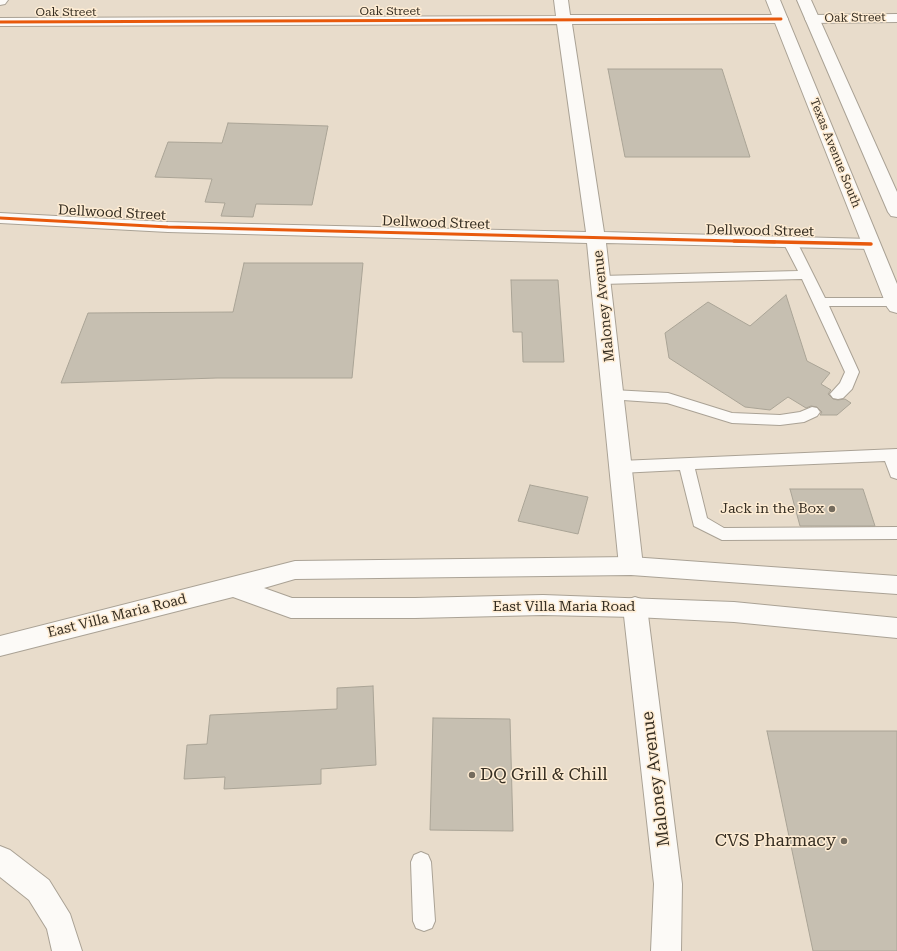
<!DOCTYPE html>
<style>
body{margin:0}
canvas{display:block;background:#e8dccb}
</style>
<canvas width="897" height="951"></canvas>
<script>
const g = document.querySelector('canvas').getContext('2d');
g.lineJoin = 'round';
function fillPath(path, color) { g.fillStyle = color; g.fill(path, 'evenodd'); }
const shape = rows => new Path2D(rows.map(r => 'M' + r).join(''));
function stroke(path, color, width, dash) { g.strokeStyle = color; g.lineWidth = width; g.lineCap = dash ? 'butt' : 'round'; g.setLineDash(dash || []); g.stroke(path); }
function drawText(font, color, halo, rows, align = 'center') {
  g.font = font + ' "Roboto Serif",serif'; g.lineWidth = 3; g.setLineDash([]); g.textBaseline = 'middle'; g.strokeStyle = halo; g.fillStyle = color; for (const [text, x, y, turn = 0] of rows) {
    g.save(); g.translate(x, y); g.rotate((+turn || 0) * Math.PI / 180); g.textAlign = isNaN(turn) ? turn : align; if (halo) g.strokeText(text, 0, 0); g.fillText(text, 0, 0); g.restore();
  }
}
const building = shape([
 [608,69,722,69,750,157,625,157,608,69],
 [228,123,328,126,312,205,256,204,253,217,221,216,225,203,205,202,212,179,155,177,168,142,222,143,228,123],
 [244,263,363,263,352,378,217,378,61,383,88,313,233,312,244,263],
 [511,280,558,280,564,362,523,362,522,332,513,332,511,280],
 [786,295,807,361,830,373,821,384,831,390,828,394,833,399,838,400,845,399,851,403,837,415,820,415,822,412,817,407,811,406,806,408,788,397,770,410,745,407,669,358,665,333,708,302,750,326,786,295],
 [530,485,588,497,578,534,518,521,530,485],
 [790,489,863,489,875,526,800,526,790,489],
 [373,686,376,765,321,769,321,784,224,789,225,777,184,779,187,745,207,744,210,715,337,709,337,688,373,686],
 [433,718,510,719,513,831,430,830,433,718],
 [767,731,897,731,897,951,813,951,767,731]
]);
const lane = shape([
 [790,238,795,239,797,242,825,298,897,298,897,306,829,306,859,372,852,389,843,398,838,399,833,398,830,394,840,383,845,372,802,279,601,284,596,283,594,280,596,277,601,276,798,271,783,242,785,239,790,238],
 [613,390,668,393,732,413,780,415,800,412,812,407,817,408,820,412,817,416,804,422,780,425,732,423,667,403,608,399,605,395,608,391,613,390],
 [897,449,897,479,891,477,885,461,695,469,707,518,724,528,897,527,897,539,722,540,694,526,680,470,620,473,614,471,612,467,614,463,620,461,897,449],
 [421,852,428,855,431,862,435,921,432,928,424,931,416,928,413,921,411,862,414,855,421,852]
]);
const street = shape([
 [554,0,568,0,570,15,781,15,786,16,788,19,786,22,781,23,572,24,604,232,871,239,877,240,880,244,877,248,871,249,606,243,643,566,639,572,631,575,623,572,619,566,587,243,168,232,0,223,0,213,168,222,586,232,557,24,0,26,0,18,556,16,554,0],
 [897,14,897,22,812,23,807,22,805,19,807,16,812,15,897,14],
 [635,597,644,600,647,607,682,884,681,951,651,951,654,884,623,607,626,600,635,597],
 [0,846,10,850,49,880,70,914,82,951,52,951,47,929,29,900,0,877,0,846]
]);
const secondary = shape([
 [0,0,8,0,5,4,0,5,0,0],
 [631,557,897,576,897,594,631,575,295,579,264,588,292,598,415,598,543,595,734,602,897,618,897,638,734,622,635,617,543,615,415,618,291,618,233,597,0,656,0,636,295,561,631,557]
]);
const primary = shape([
 [766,0,780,0,897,284,897,313,890,311,887,307,766,0],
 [797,0,811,0,897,192,897,217,891,216,888,212,797,0]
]);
const cyclewayFar1 = shape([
 [0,22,781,19],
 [0,218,168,227,775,242]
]);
const cycleway = shape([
 [734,241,871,244]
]);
const markers = [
 [832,509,4,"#746b5d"],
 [472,775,4,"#746b5d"],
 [844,841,4,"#746b5d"]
];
const farStreetnames = [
 ["Oak Street",390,11],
 ["Oak Street",66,12],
 ["Oak Street",855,18,-1],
 ["Texas Avenue South",835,153,68]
];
const streetNames = [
 ["Dellwood Street",112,213,3],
 ["Dellwood Street",436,223,2],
 ["Dellwood Street",760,231,1],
 ["Maloney Avenue",604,306,-96],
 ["East Villa Maria Road",564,607],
 ["East Villa Maria Road",117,616,-14]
];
const poiNames = [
 ["Jack in the Box",824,509]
];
const nearPoinames = [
 ["DQ Grill & Chill",480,775],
 ["CVS Pharmacy",836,841,"right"]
];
const nearStreetnames = [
 ["Maloney Avenue",656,779,-97]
];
fillPath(building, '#c6bfb1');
stroke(building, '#aaa496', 1);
stroke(lane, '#aaa295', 2);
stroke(street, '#aaa295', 2);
stroke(secondary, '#aaa295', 2);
stroke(primary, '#aaa295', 2);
fillPath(lane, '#fcfaf7');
fillPath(street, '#fcfaf7');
fillPath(secondary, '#fcfaf7');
fillPath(primary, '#fcfaf7');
stroke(cyclewayFar1, '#e8590c', 3);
stroke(cycleway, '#e8590c', 3.5);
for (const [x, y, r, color] of markers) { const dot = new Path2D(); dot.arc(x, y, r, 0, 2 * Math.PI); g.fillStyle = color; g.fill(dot); stroke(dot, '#feecd3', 1.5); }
drawText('12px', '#362e22', '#feecd3', farStreetnames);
drawText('14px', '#362e22', '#feecd3', streetNames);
drawText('14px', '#362e22', '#feecd3', poiNames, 'right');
drawText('17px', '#362e22', '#feecd3', nearPoinames, 'left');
drawText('17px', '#362e22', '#feecd3', nearStreetnames);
</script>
